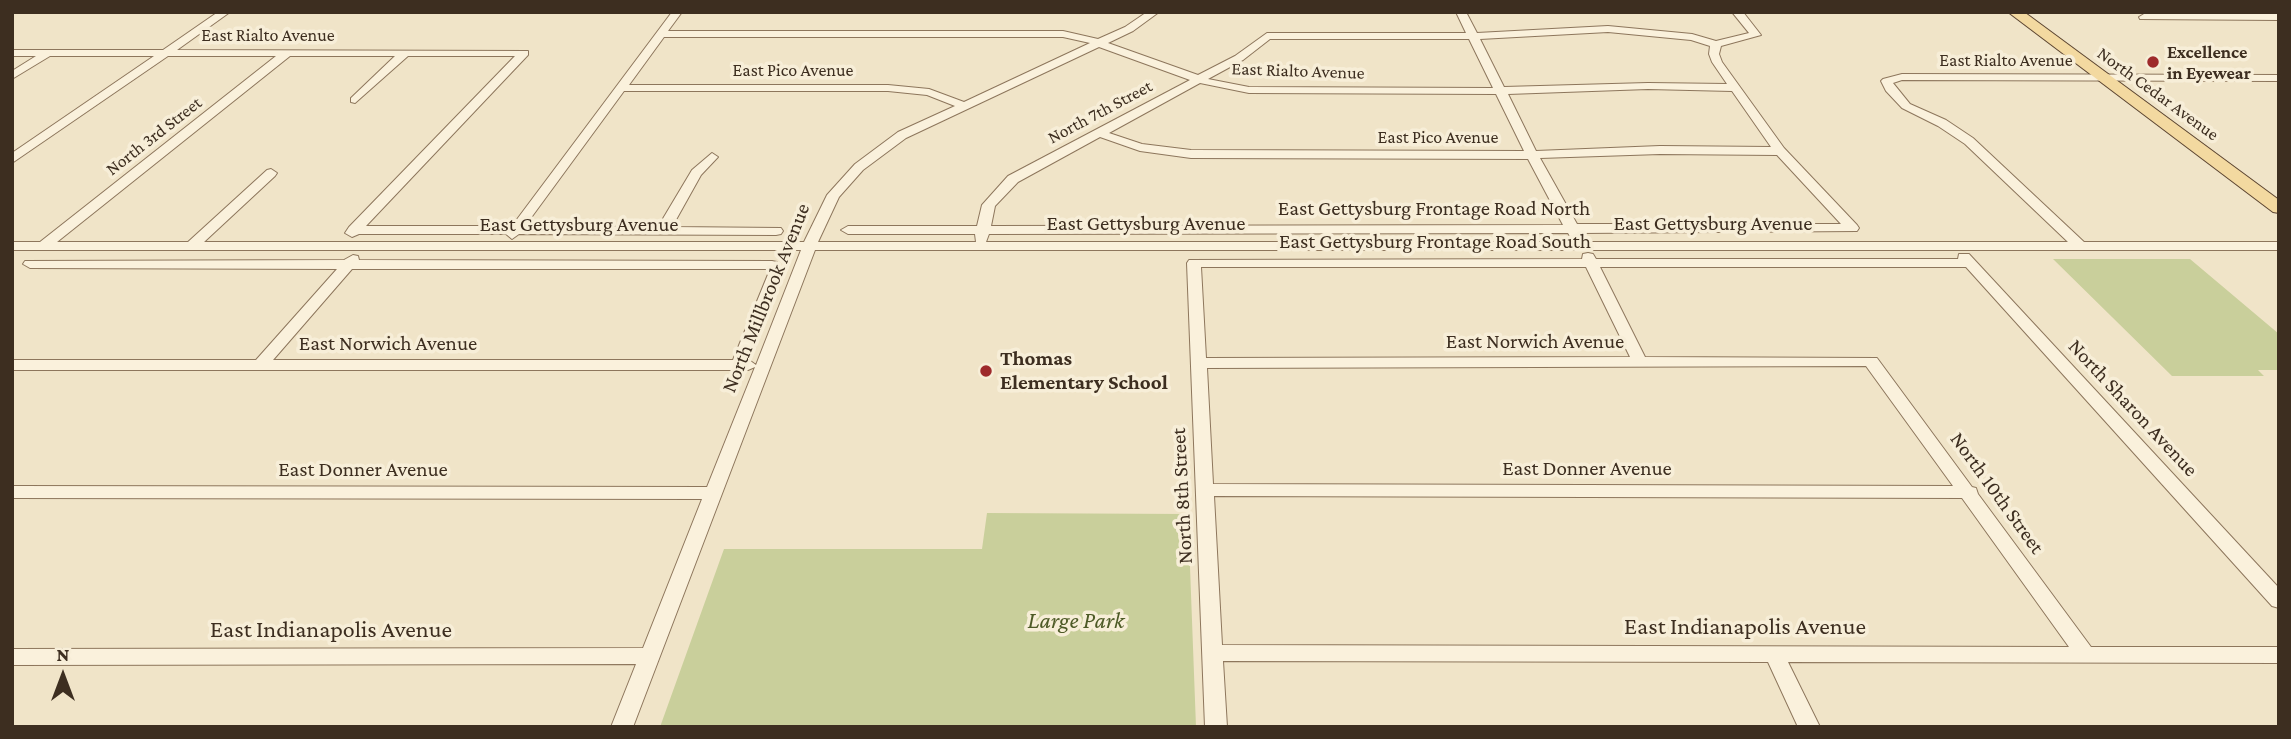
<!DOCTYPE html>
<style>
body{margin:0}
#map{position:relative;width:2291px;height:739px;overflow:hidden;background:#f0e4c8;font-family:"Crimson Pro",serif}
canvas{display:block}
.frame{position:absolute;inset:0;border:14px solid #3d2e20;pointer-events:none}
.north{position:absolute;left:28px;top:641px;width:70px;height:70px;-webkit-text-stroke:5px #f7eed8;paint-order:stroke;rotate:0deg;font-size:19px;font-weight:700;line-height:28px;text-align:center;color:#3d2e20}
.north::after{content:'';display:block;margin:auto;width:24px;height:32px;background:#3d2e20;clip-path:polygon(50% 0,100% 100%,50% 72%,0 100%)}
</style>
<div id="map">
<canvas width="2291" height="739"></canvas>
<div class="frame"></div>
<div class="north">N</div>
</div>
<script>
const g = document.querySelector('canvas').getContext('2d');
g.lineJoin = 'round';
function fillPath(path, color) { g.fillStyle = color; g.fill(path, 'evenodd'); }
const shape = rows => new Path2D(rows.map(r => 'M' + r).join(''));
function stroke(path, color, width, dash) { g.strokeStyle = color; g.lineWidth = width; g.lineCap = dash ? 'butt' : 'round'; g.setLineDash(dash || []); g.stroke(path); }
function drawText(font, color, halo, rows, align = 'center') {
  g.font = font + ' "Crimson Pro",serif'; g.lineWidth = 7; g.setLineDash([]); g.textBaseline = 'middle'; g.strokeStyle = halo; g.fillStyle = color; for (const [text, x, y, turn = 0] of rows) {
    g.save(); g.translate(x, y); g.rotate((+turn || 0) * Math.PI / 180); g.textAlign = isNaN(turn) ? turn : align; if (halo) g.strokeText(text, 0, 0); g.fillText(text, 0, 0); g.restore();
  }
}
const green = shape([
 [2053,259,2190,259,2279,334,2279,370,2258,370,2264,376,2172,376],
 [987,513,1188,514,1196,727,660,727,724,549,982,549]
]);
const minor = shape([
 [218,12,230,12,177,50,528,51,528,55,366,226,512,226,672,12,682,12,668,31,1063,31,1098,39,1125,27,1147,12,1159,12,1133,31,1108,43,1198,75,1235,56,1267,33,1466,33,1456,12,1466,12,1477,33,1608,26,1692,34,1716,41,1749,33,1732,12,1743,12,1761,35,1721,46,1719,54,1722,62,1784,148,1857,225,1859,228,1857,231,1581,233,1584,237,1577,241,1572,240,1568,233,989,234,986,242,2068,242,1965,144,1938,126,1902,108,1886,91,1881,81,1883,79,1902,74,2279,75,2279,81,1902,80,1893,83,1910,104,1946,120,1973,138,2084,242,2279,242,2279,250,815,250,633,727,611,727,636,664,12,665,12,649,643,648,702,499,12,498,12,486,707,487,755,367,748,370,12,370,12,360,256,360,337,269,30,268,23,264,25,261,344,260,353,255,358,256,359,260,772,261,777,262,783,272,749,360,756,365,801,250,12,250,12,242,40,242,276,56,168,56,12,163,12,153,154,56,50,56,12,79,12,71,36,56,12,56,12,50,163,50,218,12],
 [1608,32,1691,40,1710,46,1709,54,1712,62,1727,84,1648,83,1504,87,1480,39,1608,32],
 [664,37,1063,37,1090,43,964,102,929,89,888,85,629,85,664,37],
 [1270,39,1469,39,1493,88,1249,87,1208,79,1243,60,1270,39],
 [1099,47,1190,80,1008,176,982,205,977,226,848,226,841,230,848,234,975,234,976,242,818,242,839,197,863,170,906,138,1099,47],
 [290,56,395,56,351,98,351,102,355,103,408,56,515,56,349,227,345,233,352,237,359,234,506,234,512,239,519,234,776,235,781,234,783,231,781,228,672,227,701,175,718,157,712,153,692,170,658,227,525,226,624,91,888,91,927,95,955,106,898,132,855,164,827,195,804,242,204,242,275,176,277,173,271,169,267,170,188,242,57,242,290,56],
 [1200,83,1249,93,1496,94,1524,151,1191,150,1142,144,1109,133,1200,83],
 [1648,89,1732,91,1771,147,1660,146,1536,151,1508,94,1648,89],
 [1100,137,1140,151,1191,158,1528,159,1563,225,991,226,995,206,1018,182,1100,137],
 [1660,154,1777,155,1841,224,1577,224,1540,158,1660,154],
 [352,269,767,269,769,272,733,360,273,360,352,269],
 [2144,14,2279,14,2279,20,2140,19,2139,17,2144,14],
 [1588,253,1593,254,1596,259,1958,259,1959,254,1969,254,2279,588,2279,608,2272,606,1966,267,1600,267,1645,357,1877,358,1972,487,1976,488,1978,494,2091,647,2279,647,2279,663,1788,662,1820,727,1798,727,1768,662,1223,661,1227,727,1205,727,1187,263,1189,260,1582,259,1583,254,1588,253],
 [1201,267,1586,267,1630,357,1206,358,1201,267],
 [1866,366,1953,486,1213,484,1207,368,1866,366],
 [1214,496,1962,498,2069,647,1222,645,1214,496]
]);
const major = shape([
 [2008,12,2024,12,2279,200,2279,213,2273,212,2008,12]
]);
const markers = [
 [2153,62,7,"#9e2a2b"],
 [986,371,7,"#9e2a2b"]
];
const farStreetnames = [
 ["East Rialto Avenue",268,35],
 ["East Rialto Avenue",2006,60],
 ["East Pico Avenue",793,70],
 ["East Rialto Avenue",1298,71,2],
 ["North Cedar Avenue",2158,94,36],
 ["North 7th Street",1100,112,-28],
 ["North 3rd Street",154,136,-38],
 ["East Pico Avenue",1438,137]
];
const farPoinames = [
 ["Excellence",2167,52],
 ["in Eyewear",2167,73]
];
const streetNames = [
 ["East Gettysburg Frontage Road North",1434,209],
 ["East Gettysburg Avenue",1146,224],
 ["East Gettysburg Avenue",1713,224],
 ["East Gettysburg Avenue",579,225],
 ["East Gettysburg Frontage Road South",1435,242],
 ["North Millbrook Avenue",766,298,-68],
 ["East Norwich Avenue",1535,342],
 ["East Norwich Avenue",388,344],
 ["North Sharon Avenue",2133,408,47],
 ["East Donner Avenue",1587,469],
 ["East Donner Avenue",363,470],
 ["North 10th Street",1997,493,54],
 ["North 8th Street",1182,496,-93]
];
const poiNames = [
 ["Thomas",1000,359],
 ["Elementary School",1000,383]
];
const nearParknames = [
 ["Large Park",1076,621]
];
const nearStreetnames = [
 ["East Indianapolis Avenue",1745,627],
 ["East Indianapolis Avenue",331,630]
];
fillPath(green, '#c9cf9b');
stroke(minor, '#8d765c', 2);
stroke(major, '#5b4430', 2);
fillPath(minor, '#faf1dc');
fillPath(major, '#f3d9a0');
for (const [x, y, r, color] of markers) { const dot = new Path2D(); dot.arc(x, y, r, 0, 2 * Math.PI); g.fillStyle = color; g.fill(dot); stroke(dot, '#f7eed8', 2.5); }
drawText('18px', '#3d2e20', '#f7eed8', farStreetnames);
drawText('bold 18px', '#3d2e20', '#f7eed8', farPoinames, 'left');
drawText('21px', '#3d2e20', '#f7eed8', streetNames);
drawText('bold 21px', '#3d2e20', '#f7eed8', poiNames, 'left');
drawText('italic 24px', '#4d5a26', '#f7eed8', nearParknames);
drawText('24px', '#3d2e20', '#f7eed8', nearStreetnames);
</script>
